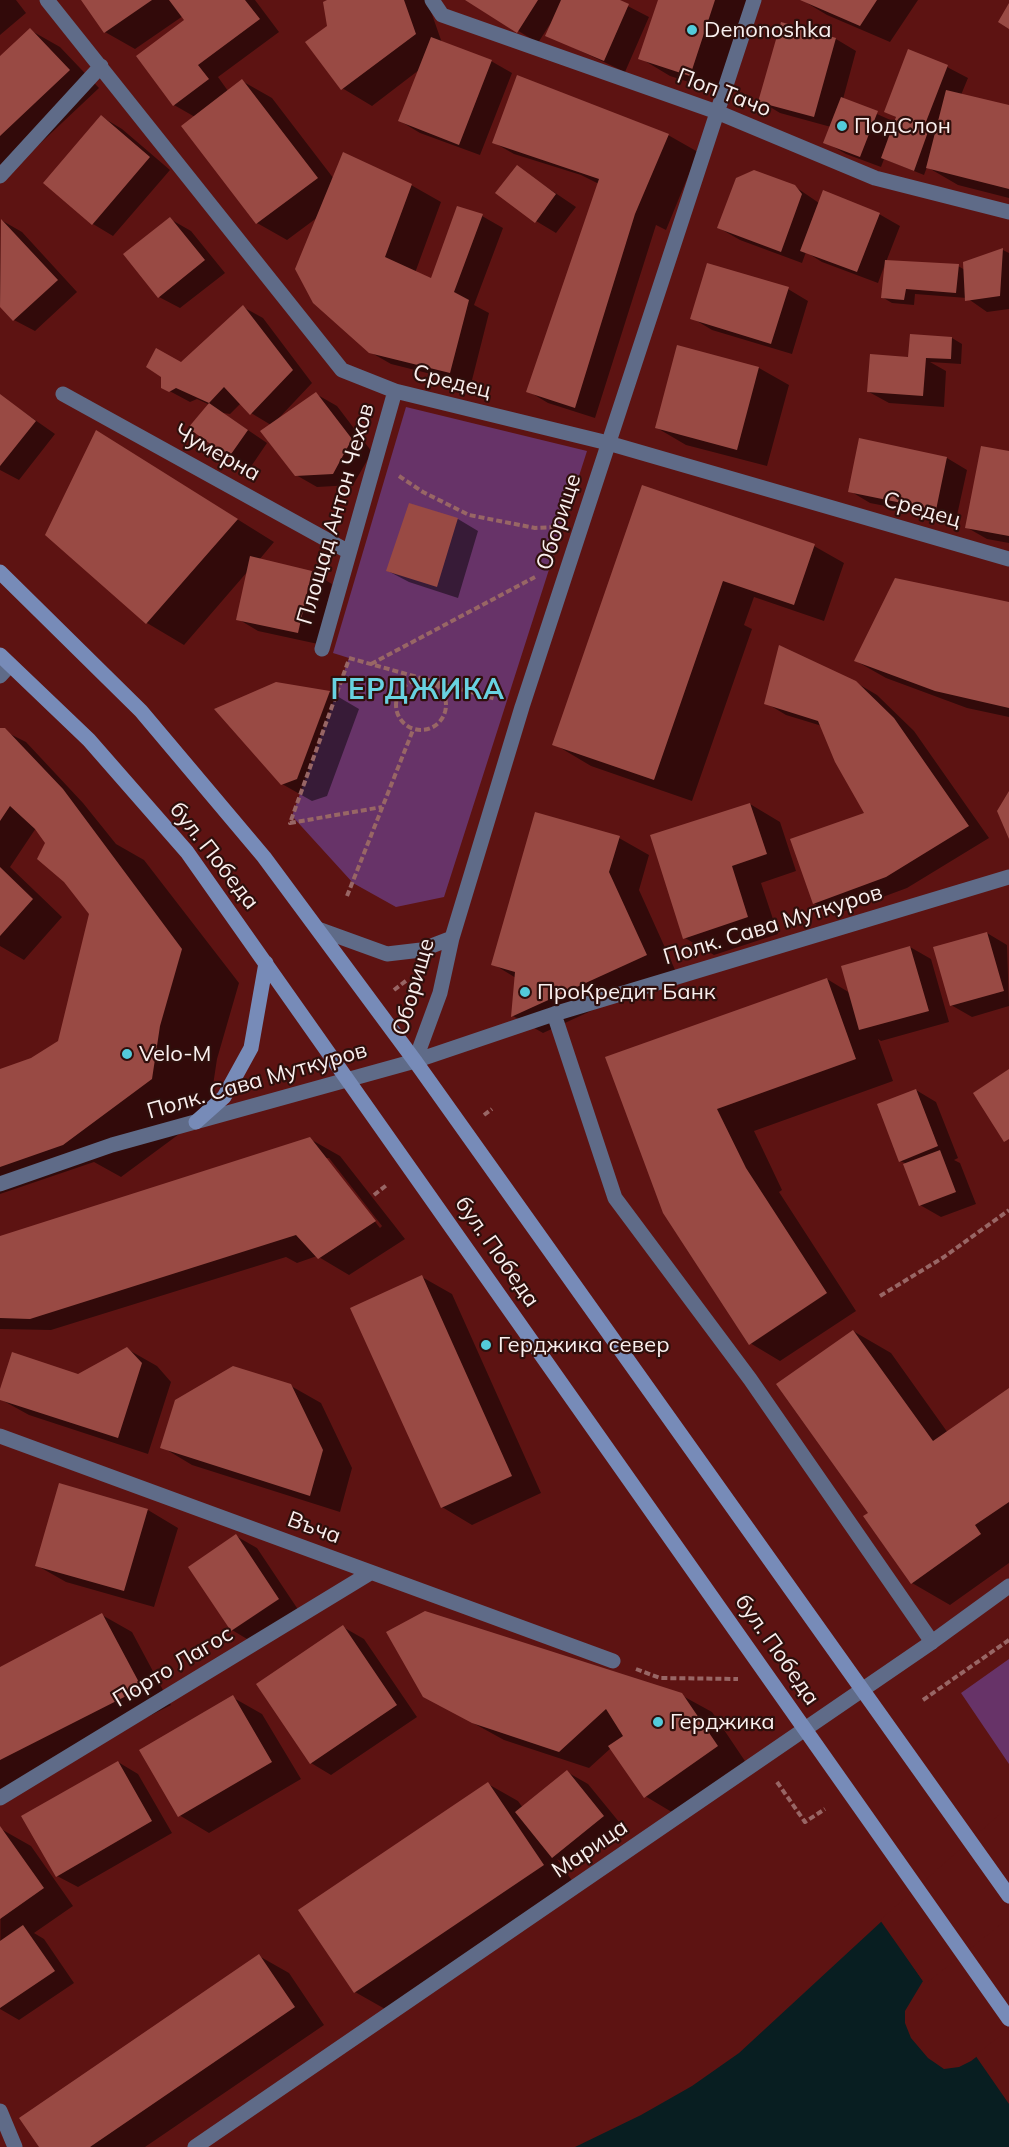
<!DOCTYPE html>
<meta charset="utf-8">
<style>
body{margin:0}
canvas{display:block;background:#5d1312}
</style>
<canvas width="1009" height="2147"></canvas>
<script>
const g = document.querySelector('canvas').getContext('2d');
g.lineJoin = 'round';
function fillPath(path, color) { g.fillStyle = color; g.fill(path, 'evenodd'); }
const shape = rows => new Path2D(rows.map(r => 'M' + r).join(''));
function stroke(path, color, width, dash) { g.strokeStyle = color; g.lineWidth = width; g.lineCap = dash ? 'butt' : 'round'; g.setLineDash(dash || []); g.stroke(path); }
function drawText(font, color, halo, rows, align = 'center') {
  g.font = font + ' Mulish,sans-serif'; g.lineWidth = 4.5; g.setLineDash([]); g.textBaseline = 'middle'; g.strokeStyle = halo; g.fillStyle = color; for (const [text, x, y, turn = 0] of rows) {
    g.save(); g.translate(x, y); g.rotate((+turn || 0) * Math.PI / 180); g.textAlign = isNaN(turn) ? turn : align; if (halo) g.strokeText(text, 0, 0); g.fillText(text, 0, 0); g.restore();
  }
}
const green = shape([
 [406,407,587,451,444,897,396,907,353,883,292,816,349,658,333,653],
 [1009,1659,1009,1764,961,1693]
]);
const water = shape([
 [882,1921,923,1981,905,2011,905,2023,911,2038,928,2058,944,2069,959,2067,971,2061,1009,2032,1009,2147,575,2147,641,2115,692,2086,739,2053]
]);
const pier = shape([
 [1009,1806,1009,1918,925,1984,880,1920],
 [1009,2029,1009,2104,975,2055]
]);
const shadow = shape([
 [0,0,16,0,26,13,0,35],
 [83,0,255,0,279,32,218,77,228,91,242,81,272,98,334,179,411,185,441,202,415,273,432,280,482,216,503,228,474,305,489,313,471,384,391,364,370,352,318,217,287,240,257,223,183,126,195,117,174,105,186,21,183,16,135,49,105,32],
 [332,0,427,0,442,43,491,61,512,73,480,155,420,133,400,121,419,70,372,106,342,88,328,27],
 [468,0,616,0,649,17,625,72,547,35,550,24,538,43],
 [659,0,750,0,720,92,670,76,640,58],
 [802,0,918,0,890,42,827,15],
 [782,24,836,39,856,51,843,99,895,122,897,118,886,111,908,51,947,67,968,78,961,95,1009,107,1009,198,958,185,927,167,924,175,884,159,881,167,846,154,825,142,831,127,780,113,760,101],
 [30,30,60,47,99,88,11,171,0,164,0,58],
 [102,117,122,129,170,170,113,236,93,224],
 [668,135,698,152,666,230,656,225,595,418,548,403,528,391,599,184,581,175,514,154,493,142],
 [517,167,576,207,556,233,536,221],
 [794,186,819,203,879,214,900,226,886,262,958,266,965,270,964,263,1003,250,1009,253,1009,309,987,312,967,298,915,294,914,305,892,303,882,297,885,264,878,283,822,262,806,252,802,263,740,240,719,228],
 [170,219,191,231,225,273,180,308,159,297],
 [1,220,22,232,77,292,35,331,14,320,0,304],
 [788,289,808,301,792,354,712,330,692,318],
 [243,307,263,318,312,383,278,419,316,394,337,406,372,452,353,485,317,487,296,475,271,425,251,413,241,403,230,414,223,413,267,443,250,468,230,456,210,405,197,399,190,402,162,387,181,364],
 [952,338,962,344,961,364,930,362,946,371,944,407,889,403,869,392,910,358],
 [678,347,759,368,789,385,767,466,686,445,657,428],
 [1,396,55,434,19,480,0,470],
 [97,432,274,542,259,560,312,572,332,584,318,644,258,631,238,619,248,571,184,645,147,623],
 [1009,453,1009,543,987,539,966,527],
 [947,458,967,470,956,520,870,503,850,491],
 [410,504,458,519,478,531,458,598,409,582,388,571],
 [814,546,844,563,824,621,754,597,744,625,752,629,692,801,591,766,554,744,619,575],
 [1009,604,1009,717,967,708,886,678,856,661],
 [855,682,877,695,914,731,989,838,907,888,834,915,814,903,866,814,822,726,786,715,766,703],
 [276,683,330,692,359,709,327,796,312,801,282,784],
 [0,729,26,742,83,803,116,844,144,860,239,983,217,1059,209,1112,121,1177,94,1162,0,1194,0,1071,31,1060,59,1042,91,914,36,828,10,867,62,917,24,960,0,946],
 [750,804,780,822,796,871,761,883,778,934,714,955,685,938],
 [619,838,649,855,639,890,676,972,543,1033,513,1016,516,978,493,964],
 [987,933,1007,945,1009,1006,972,1017,951,1005],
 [910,947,931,959,949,1022,881,1041,878,1039,893,1081,754,1131,782,1190,779,1192,856,1311,780,1361,750,1343,607,1058,827,979,850,993],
 [916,1090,936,1102,958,1158,954,1160,960,1163,976,1204,941,1217,920,1205,905,1163,900,1161],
 [310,1139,340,1156,405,1239,349,1275,317,1256,297,1263,286,1257,51,1330,0,1329,0,1238],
 [325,1158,329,1158,382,1226,380,1228],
 [422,1277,452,1294,541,1493,472,1525,442,1507],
 [853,1331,891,1353,948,1433,1009,1390,1009,1563,950,1605,912,1583,865,1516,870,1513],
 [127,1349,157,1366,171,1382,148,1454,29,1415,0,1399,0,1394,78,1376],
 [291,1386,321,1403,352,1468,340,1512,192,1465,162,1447],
 [60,1485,148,1510,178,1528,154,1607,66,1582,36,1565],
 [236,1536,257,1548,299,1611,252,1642,232,1630],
 [102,1615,132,1632,171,1705,0,1792,0,1668],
 [343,1627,364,1639,417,1717,331,1775,311,1763],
 [681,1695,712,1712,747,1764,675,1814,645,1796,611,1748,589,1768,504,1740,424,1696],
 [232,1697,262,1714,301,1779,209,1833,179,1815],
 [118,1762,138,1774,172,1833,78,1887,57,1876],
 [567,1772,588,1784,624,1828,574,1869,557,1859,573,1882,385,2009,355,1992,488,1784,518,1801,523,1808],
 [1,1829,31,1846,73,1906,34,1933,44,1939,74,1983,19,2020,0,2009],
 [259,1956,289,1973,324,2025,145,2147,41,2147]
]);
const building = shape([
 [81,0,152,0,104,33],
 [169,0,245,0,260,19,198,65,209,79,173,106,136,56,184,20],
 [327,0,404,0,416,34,341,90,305,42,327,26,323,2],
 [465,0,538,0,517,33],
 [561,0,620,0,629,4,604,61,545,36],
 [658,0,715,0,690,76,638,59],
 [800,0,877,0,860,26],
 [1009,3,1009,29,998,22],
 [781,22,836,38,814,117,758,102],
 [30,28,70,70,0,136,0,56],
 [431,37,492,60,459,145,398,121],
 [908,49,948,65,924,127,929,129,914,171,881,158,896,117,884,112],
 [517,75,669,134,635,214,575,408,526,392,599,179,492,143],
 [242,79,318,178,256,224,181,126],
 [946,90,1009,105,1009,189,926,168],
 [841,97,878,111,860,157,823,143],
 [101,115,150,157,92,225,43,183],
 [343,152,412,184,385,257,431,278,457,206,483,214,454,292,469,300,450,373,369,353,313,303,295,269],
 [517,165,556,194,535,223,495,193],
 [754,170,795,185,802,194,781,252,717,228,736,178],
 [823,190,880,213,857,272,800,251],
 [170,217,205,260,158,298,123,254],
 [1,219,58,280,13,321,0,307],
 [1003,248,1000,296,965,301,963,262],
 [885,260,959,264,956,293,906,289,904,300,881,298],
 [707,263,789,287,771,344,690,319],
 [243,305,293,370,250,415,224,387,209,403,176,388,169,392,161,388,161,377,146,367,156,348,181,362],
 [910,334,952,337,951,359,926,358,923,396,867,392,870,354,908,357],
 [677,345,759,367,737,450,655,428],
 [316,392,352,439,333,474,295,476,260,431],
 [0,394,36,421,0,466],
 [209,403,248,430,229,457,188,428],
 [96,430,238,519,146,624,45,535],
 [859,438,947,457,936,510,848,492],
 [981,446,1009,451,1009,536,965,528],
 [642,485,815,544,794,605,723,581,654,780,552,745],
 [409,503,458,518,437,587,386,571],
 [250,556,312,571,298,633,236,620],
 [895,578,1009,602,1009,708,935,691,854,661],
 [779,645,856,681,894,718,969,826,886,877,813,904,790,839,864,813,835,762,818,721,764,704],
 [276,682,330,691,297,779,281,785,214,709],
 [0,728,5,728,63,789,182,949,160,1026,152,1079,63,1145,0,1167,0,1069,31,1058,58,1041,89,914,64,882,37,859,45,843,35,829,10,806,0,821],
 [1009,791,1009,839,997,811],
 [750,803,767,854,732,866,748,917,683,939,650,835],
 [535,812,620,836,609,872,647,955,511,1017,515,972,491,965],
 [0,867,33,899,0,936],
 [987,932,1004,991,950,1006,933,947],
 [910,946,929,1011,859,1030,841,966],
 [827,978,856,1059,717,1109,746,1168,827,1293,749,1345,663,1213,605,1057],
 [1009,1069,1009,1139,1004,1142,973,1093],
 [916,1089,938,1146,899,1162,877,1104],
 [310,1137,376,1221,318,1259,296,1235,30,1319,0,1318,0,1236],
 [940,1150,956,1192,919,1206,903,1164],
 [422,1275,512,1476,441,1508,350,1308],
 [853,1330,933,1441,1009,1388,1009,1502,975,1525,981,1534,911,1584,863,1516,868,1513,776,1384],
 [127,1347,142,1363,118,1438,0,1400,0,1389,12,1352,78,1374],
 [233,1366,291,1384,323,1450,310,1496,160,1448,175,1400],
 [59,1483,148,1509,124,1591,35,1566],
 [236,1534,279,1599,231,1631,188,1567],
 [425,1611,682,1693,718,1746,644,1798,608,1746,623,1736,606,1709,559,1752,472,1723,423,1697,386,1632],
 [102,1613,142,1688,0,1760,0,1667],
 [343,1625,397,1705,310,1764,256,1684],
 [233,1695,272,1762,178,1817,139,1750],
 [118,1761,152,1821,56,1877,21,1816],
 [567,1770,604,1816,552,1858,515,1812],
 [488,1782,544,1865,354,1993,298,1910],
 [0,1826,44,1888,0,1919],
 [23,1925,55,1971,0,2008,0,1941],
 [259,1954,295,2007,90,2147,39,2147,19,2118]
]);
const path = shape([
 [399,476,423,492,469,515,535,528,554,527],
 [349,658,496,699],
 [348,662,290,823,382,807],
 [371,664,535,577],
 '396 705a25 25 0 1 1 50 0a25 25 0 1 1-50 0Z',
 [347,896,413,730],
 [394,990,407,980],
 [484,1115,492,1109],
 [374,1195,388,1184],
 [880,1296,944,1257,1009,1210],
 [636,1669,660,1678,738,1679],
 [923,1700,1009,1640],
 [777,1782,805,1822,825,1809]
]);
const minor = shape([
 [47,0,342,370,395,391,608,443,1009,559],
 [432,0,442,15,717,112,875,178,1009,212],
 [0,176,101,66],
 [63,394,349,552],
 [322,649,395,391],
 [0,676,10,665],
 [318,929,387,954,421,950,452,938],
 [554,1014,615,1198,750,1379,932,1642],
 [415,1061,440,993,452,938,522,707,754,0],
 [0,1184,112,1145,415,1061,554,1014,1009,877],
 [0,1436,613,1661],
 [0,1798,370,1573],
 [0,2111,15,2147]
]);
const tertiary = shape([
 [195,2147,932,1642,1009,1586]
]);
const secondary = shape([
 [0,572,141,711,264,857,415,1061,1009,1896],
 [0,655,89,740,187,852,1009,2019],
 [196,1122,224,1097,251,1048,266,963]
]);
const markers = [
 [692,30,6,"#53cbda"],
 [842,126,6,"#53cbda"],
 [525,992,6,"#53cbda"],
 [127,1054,6,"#53cbda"],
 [486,1345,6,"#53cbda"],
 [658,1722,6,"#53cbda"]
];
const poiNames = [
 ["Denonoshka",704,30],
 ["ПодСлон",854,126],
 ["ПроКредит Банк",537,992],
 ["Velo-M",139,1054],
 ["Герджика север",498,1345],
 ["Герджика",670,1722]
];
const streetNames = [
 ["Поп Тачо",724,93,21],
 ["Средец",452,382,14],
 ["Чумерна",217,453,29],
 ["Средец",922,510,16],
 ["Площад Антон Чехов",336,514,-74],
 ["Оборище",559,522,-72],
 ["бул. Победа",214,856,52],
 ["Полк. Сава Муткуров",773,925,-17],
 ["Оборище",414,987,-74],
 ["Полк. Сава Муткуров",257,1081,-16],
 ["бул. Победа",497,1252,55],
 ["Въча",314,1528,20],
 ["бул. Победа",777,1650,55],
 ["Порто Лагос",173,1667,-31],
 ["Марица",590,1849,-34]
];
const districtNames = [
 ["ГЕРДЖИКА",418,691]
];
fillPath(green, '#673368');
fillPath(water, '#081e21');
fillPath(pier, '#5d1312');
fillPath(shadow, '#0007');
fillPath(building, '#994a44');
stroke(path, '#986665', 4, [6, 3]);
stroke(minor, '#5f6b88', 15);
stroke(tertiary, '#5f6b88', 15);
stroke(secondary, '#778bb8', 15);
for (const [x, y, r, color] of markers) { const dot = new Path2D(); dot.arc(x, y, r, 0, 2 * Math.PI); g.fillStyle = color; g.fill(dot); stroke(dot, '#2f0f0c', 2); }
drawText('22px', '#f9efee', '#2f0f0c', poiNames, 'left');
drawText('22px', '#f9efee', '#2f0f0c', streetNames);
g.letterSpacing = '1.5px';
drawText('bold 28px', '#68d2e0', '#2f0f0c', districtNames);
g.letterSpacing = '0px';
</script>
